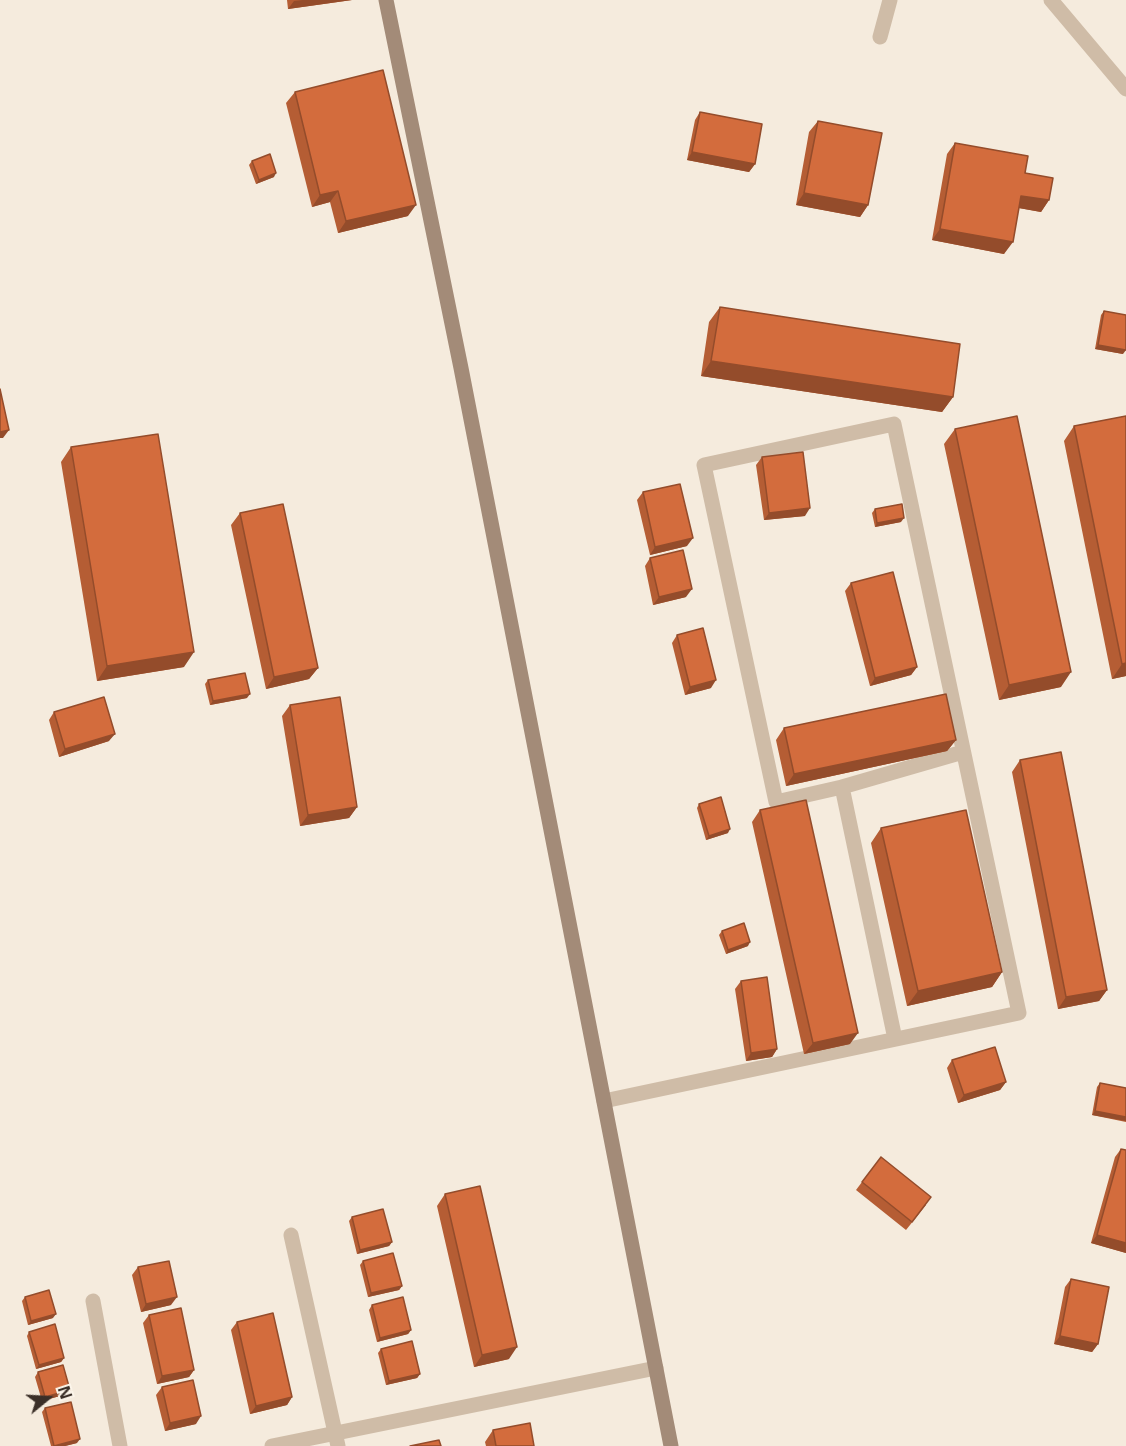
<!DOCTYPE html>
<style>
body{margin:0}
#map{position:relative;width:1126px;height:1446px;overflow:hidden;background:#f5ebdd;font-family:"Noto Sans",sans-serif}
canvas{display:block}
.north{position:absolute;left:18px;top:1368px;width:60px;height:60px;-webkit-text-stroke:4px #fcf5ea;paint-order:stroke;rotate:72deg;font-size:16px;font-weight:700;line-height:24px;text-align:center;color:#3b2f28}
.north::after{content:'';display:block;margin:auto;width:21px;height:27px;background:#3b2f28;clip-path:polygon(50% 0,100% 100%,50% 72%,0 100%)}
</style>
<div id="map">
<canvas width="1126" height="1446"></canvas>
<div class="north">N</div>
</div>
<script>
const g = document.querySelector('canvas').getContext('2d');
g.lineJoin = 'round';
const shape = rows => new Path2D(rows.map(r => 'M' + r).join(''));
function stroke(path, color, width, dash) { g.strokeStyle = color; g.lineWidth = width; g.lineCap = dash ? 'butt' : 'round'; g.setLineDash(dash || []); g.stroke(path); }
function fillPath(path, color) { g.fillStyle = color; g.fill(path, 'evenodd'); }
const street = shape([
 [1051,0,1126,89],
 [880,37,890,0],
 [842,787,963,752],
 [604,1101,1019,1013,894,424,704,465,776,802,842,787,895,1039],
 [291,1235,338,1446],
 [93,1301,120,1446],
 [272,1446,656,1368]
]);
const secondary = shape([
 [386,0,461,368,671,1446]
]);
const wall = shape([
 [287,0,352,0,288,9],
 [295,92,408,216,338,233,330,202,312,207,286,103],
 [700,112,755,164,749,172,687,160,695,120],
 [818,121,868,205,860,217,796,205,809,132],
 [955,143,1025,173,1049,200,1041,212,1019,208,1004,254,932,240,947,154],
 [252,161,274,177,256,184,249,165],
 [720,307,953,397,942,412,701,376,709,322],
 [1104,311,1123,354,1095,349,1101,315],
 [1126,416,1126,676,1112,679,1064,441,1074,426],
 [955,429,1061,687,999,700,944,444],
 [71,447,184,667,97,681,61,462],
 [762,457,805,516,764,520,756,465],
 [643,492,687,546,650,555,637,500],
 [875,509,901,522,875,527,872,513],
 [240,513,318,668,309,679,266,689,231,525],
 [650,558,686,597,653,605,645,566],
 [851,583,917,667,911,675,870,686,845,591],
 [677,635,711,688,685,695,672,643],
 [208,680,247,698,210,705,205,684],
 [290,705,357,807,349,818,300,826,282,716],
 [54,712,109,741,59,757,49,720],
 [784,728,956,740,947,751,786,786,776,740],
 [1020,760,1107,990,1099,1001,1058,1009,1012,772],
 [699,804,728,833,706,840,697,808],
 [760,810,850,1044,804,1054,752,822],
 [881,828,1002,972,992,987,907,1006,871,843],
 [722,931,748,946,726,954,719,935],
 [741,981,777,1049,772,1057,746,1061,735,989],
 [952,1060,1006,1082,1000,1090,958,1103,947,1068],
 [1100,1083,1126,1088,1126,1122,1092,1115,1097,1087],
 [1121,1149,1126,1253,1091,1243,1115,1157],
 [862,1182,926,1205,906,1230,856,1190],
 [445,1194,509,1359,474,1367,437,1206],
 [352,1217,392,1242,389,1246,357,1254,349,1221],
 [363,1261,402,1286,399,1290,368,1297,360,1265],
 [138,1267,171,1305,141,1312,132,1275],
 [1071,1279,1098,1344,1092,1352,1054,1344,1065,1287],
 [25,1297,53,1318,28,1325,22,1301],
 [372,1305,411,1330,408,1334,377,1342,369,1310],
 [149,1315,194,1370,189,1377,157,1384,143,1323],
 [237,1322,292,1397,287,1405,250,1414,231,1330],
 [29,1332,64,1358,61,1362,36,1369,27,1336],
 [381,1349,420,1374,417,1378,386,1385,378,1353],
 [38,1372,70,1390,67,1394,42,1401,35,1377],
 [162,1387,196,1424,165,1431,156,1395],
 [45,1408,77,1443,65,1446,51,1446,42,1412],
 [493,1430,534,1446,486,1446,485,1442]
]);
const shadedWall = shape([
 [303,0,352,0,288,9,294,1],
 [692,152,755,164,749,172,687,160],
 [276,173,274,177,256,184,259,180],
 [338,191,330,202,312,207,320,195],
 [804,193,868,205,860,217,796,205],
 [1021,196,1049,200,1041,212,1013,207],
 [416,205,408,216,338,233,346,221],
 [940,229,1013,242,1004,254,932,240],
 [1098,345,1126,350,1123,354,1095,349],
 [711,361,953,397,942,412,701,376],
 [9,430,3,438,0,438,0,432],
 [810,508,805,516,764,520,769,513],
 [904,518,901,522,875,527,877,523],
 [693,538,687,546,650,555,655,547],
 [692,589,686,597,653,605,659,597],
 [194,652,184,667,97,681,107,666],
 [1126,663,1126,676,1112,679,1122,664],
 [917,667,911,675,870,686,875,678],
 [318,668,309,679,266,689,274,677],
 [1071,672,1061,687,999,700,1009,685],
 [716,680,711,688,685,695,690,687],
 [250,694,247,698,210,705,213,701],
 [115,734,109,741,59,757,65,749],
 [956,740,947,751,786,786,794,774],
 [357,807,349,818,300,826,308,815],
 [730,829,728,833,706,840,709,836],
 [750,942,748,946,726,954,728,950],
 [1002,972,992,987,907,1006,918,991],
 [1107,990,1099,1001,1058,1009,1066,997],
 [858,1033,850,1044,804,1054,813,1043],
 [777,1049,772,1057,746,1061,751,1053],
 [1006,1082,1000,1090,958,1103,964,1095],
 [1095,1111,1126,1117,1126,1121,1092,1115],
 [1097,1235,1126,1243,1126,1253,1091,1243],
 [392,1242,389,1246,357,1254,360,1250],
 [402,1286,399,1290,368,1297,371,1293],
 [177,1297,171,1305,141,1312,146,1304],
 [56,1314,53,1318,28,1325,31,1321],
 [411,1330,408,1334,377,1342,380,1338],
 [1060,1336,1098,1344,1092,1352,1054,1344],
 [517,1347,509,1359,474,1367,482,1355],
 [64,1358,61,1362,36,1369,39,1365],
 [194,1370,189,1377,157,1384,162,1376],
 [420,1374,417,1378,386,1385,389,1381],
 [70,1390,67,1394,42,1401,45,1397],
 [292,1397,287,1405,250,1414,256,1406],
 [201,1416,196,1424,165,1431,170,1423],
 [80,1439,77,1443,65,1446,54,1446]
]);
const building = shape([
 [383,70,416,205,346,221,338,191,320,195,295,92,383,70],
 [700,112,762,124,755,164,692,152,700,112],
 [818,121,882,133,868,205,804,193,818,121],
 [955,143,1028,156,1025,173,1053,178,1049,200,1021,196,1013,242,940,229,955,143],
 [270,154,276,173,259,180,252,161,270,154],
 [720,307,960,344,953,397,711,361,720,307],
 [1104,311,1126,315,1126,350,1098,345,1104,311],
 [0,389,9,430,0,432,0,389],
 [1017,416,1071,672,1009,685,955,429,1017,416],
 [1126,416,1126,663,1122,664,1074,426,1126,416],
 [158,434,194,652,107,666,71,447,158,434],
 [803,452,810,508,769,513,762,457,803,452],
 [680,484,693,538,655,547,643,492,680,484],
 [283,504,318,668,274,677,240,513,283,504],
 [902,504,904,518,877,523,875,509,902,504],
 [683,550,692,589,659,597,650,558,683,550],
 [893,572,917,667,875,678,851,583,893,572],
 [703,628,716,680,690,687,677,635,703,628],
 [245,673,250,694,213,701,208,680,245,673],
 [946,694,956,740,794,774,784,728,946,694],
 [104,697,115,734,65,749,54,712,104,697],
 [340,697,357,807,308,815,290,705,340,697],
 [1061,752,1107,990,1066,997,1020,760,1061,752],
 [721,797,730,829,709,836,699,804,721,797],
 [806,800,858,1033,813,1043,760,810,806,800],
 [966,810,1002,972,918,991,881,828,966,810],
 [744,923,750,942,728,950,722,931,744,923],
 [767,977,777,1049,751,1053,741,981,767,977],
 [995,1047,1006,1082,964,1095,952,1060,995,1047],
 [1100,1083,1126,1088,1126,1117,1095,1111,1100,1083],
 [1121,1149,1126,1150,1126,1243,1097,1235,1121,1149],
 [881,1157,931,1197,912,1222,862,1182,881,1157],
 [480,1186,517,1347,482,1355,445,1194,480,1186],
 [383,1209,392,1242,360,1250,352,1217,383,1209],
 [393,1253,402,1286,371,1293,363,1261,393,1253],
 [169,1261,177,1297,146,1304,138,1267,169,1261],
 [1071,1279,1109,1287,1098,1344,1060,1336,1071,1279],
 [49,1290,56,1314,31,1321,25,1297,49,1290],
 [403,1297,411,1330,380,1338,372,1305,403,1297],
 [181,1308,194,1370,162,1376,149,1315,181,1308],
 [273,1313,292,1397,256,1406,237,1322,273,1313],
 [55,1324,64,1358,39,1365,29,1332,55,1324],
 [412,1341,420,1374,389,1381,381,1349,412,1341],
 [63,1365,70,1390,45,1397,38,1372,63,1365],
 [193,1380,201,1416,170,1423,162,1387,193,1380],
 [71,1402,80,1439,54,1446,45,1408,71,1402],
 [530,1423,534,1446,496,1446,493,1430,530,1423],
 [439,1440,441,1446,410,1446,439,1440]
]);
stroke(street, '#cfbca7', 15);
stroke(secondary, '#a38b78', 15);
fillPath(wall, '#b55d34');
fillPath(shadedWall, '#944c2b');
fillPath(building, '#d36c3d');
stroke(building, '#944c2b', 1.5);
</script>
